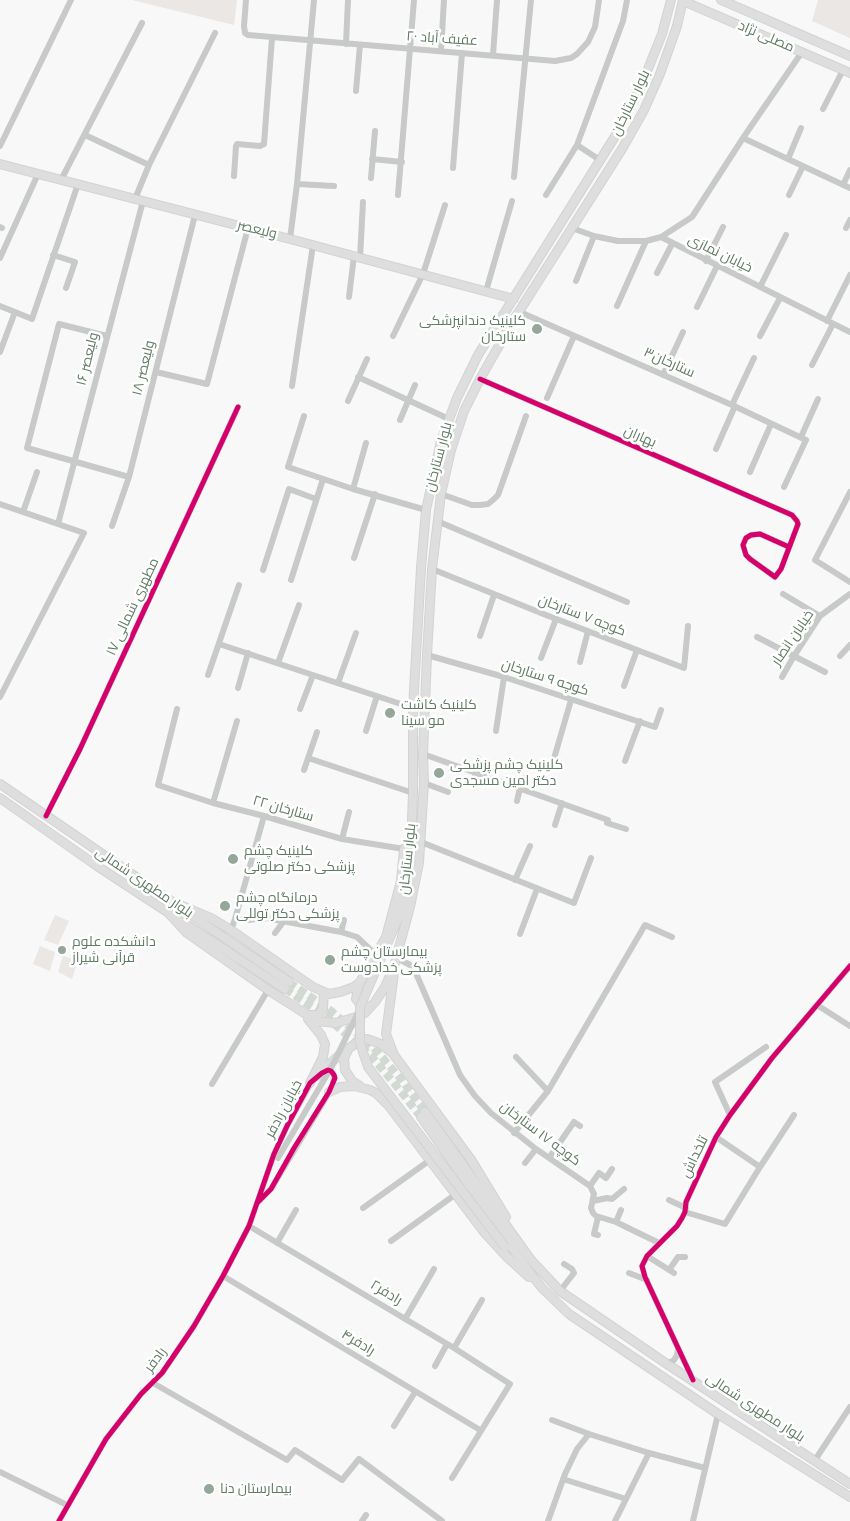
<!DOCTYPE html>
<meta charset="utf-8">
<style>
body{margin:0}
canvas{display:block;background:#f8f8f8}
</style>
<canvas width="850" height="1521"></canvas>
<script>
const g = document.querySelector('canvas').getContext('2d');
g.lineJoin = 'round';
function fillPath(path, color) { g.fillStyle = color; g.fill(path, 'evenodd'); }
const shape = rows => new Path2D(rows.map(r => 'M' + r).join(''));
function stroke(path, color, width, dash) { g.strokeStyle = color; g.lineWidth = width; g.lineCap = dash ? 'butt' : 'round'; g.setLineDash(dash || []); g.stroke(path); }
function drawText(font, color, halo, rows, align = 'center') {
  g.font = font + ' Signika,Cairo,sans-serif'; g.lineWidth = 5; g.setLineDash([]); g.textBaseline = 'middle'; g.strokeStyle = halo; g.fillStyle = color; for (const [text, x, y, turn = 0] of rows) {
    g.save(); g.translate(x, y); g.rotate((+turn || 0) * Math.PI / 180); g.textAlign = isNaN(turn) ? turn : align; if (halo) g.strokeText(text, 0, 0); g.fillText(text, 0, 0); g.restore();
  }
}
const green = shape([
 [132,0,237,0,234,25],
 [818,0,850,0,850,38,812,21],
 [55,915,69,921,58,945,44,940],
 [40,946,55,952,50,971,33,964],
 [63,956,78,960,72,979,58,972]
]);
const majorTunnel = shape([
 [289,982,330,1010,374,1048,401,1079,425,1112],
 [285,989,325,1016,371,1056,394,1083,421,1117]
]);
const minor = shape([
 [246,0,244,26,245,33,248,35,555,61,571,58,577,54,588,42,595,27,599,0],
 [346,44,348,0],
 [441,51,444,0],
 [493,55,497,0],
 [356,91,360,45],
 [823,109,843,70],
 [85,135,149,165],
 [743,138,850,188],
 [577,145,600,160],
 [0,146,71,0],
 [372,159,402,162],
 [788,159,801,128],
 [453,168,462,53],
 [234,176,236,146,237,144,260,146,264,144,272,38],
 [514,177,531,0],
 [371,178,375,131],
 [61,180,142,23],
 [297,184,334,186],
 [843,185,850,170],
 [398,195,414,0],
 [546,195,577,145,623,21,627,0],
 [789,195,803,166],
 [135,199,149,165,215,33],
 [0,227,2,228],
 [572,228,594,236,618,241,646,241,661,237,850,332],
 [846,228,850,220],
 [661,237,692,217,743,138,802,52],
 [290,239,297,184,314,0],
 [53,255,75,262,66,288],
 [0,258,38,174],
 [360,258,363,202],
 [706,261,723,227],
 [657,273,672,244],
 [576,281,594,236],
 [760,287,786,235],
 [486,291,512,201],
 [349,297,354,256],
 [0,306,15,312],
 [617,306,646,241],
 [697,307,717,266],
 [520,312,732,405,806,440,784,487],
 [827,321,850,275],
 [107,336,59,324,27,448,129,477],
 [393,336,423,274,445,205],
 [760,336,780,298],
 [0,352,15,312,32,319,78,184],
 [812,365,833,324],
 [156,372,207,384,248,228],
 [663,375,683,332],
 [358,377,449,419],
 [480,379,792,515,797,521,798,524,781,569,775,577,750,559,746,555,743,545,746,538,751,535,760,534,789,547],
 [292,386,313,245],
 [547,398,574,336],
 [348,401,367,359],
 [732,405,754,358],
 [304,416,288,467,353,489,426,510],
 [400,420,415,385],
 [801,437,818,399],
 [716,449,735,406],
 [750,472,771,424],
 [353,489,366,443],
 [850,492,815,560,850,582],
 [441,494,472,505,480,505,488,504,493,500,498,495,526,416],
 [0,504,84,533,0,697],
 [23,512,37,472],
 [437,521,627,602],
 [58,524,143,201],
 [112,526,129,477,195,215],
 [354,558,375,494],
 [432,569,546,615,684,668,688,626],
 [263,570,289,489,316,499],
 [291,580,323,479],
 [783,594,820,616],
 [480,636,494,595],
 [757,637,825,672],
 [219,644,413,708],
 [427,655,504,677,655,727,661,710],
 [840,656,850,645],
 [541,658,556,619],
 [580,662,588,631],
 [278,663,299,605],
 [208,675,239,585],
 [782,677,794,656,820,616,850,594],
 [338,683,356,633],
 [624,686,637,650],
 [238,688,248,653],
 [177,709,158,785,213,803,264,816,342,839,404,849],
 [300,709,313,675],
 [366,731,377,696],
 [496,731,504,677],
 [423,754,608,820,607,823,626,829],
 [308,758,413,793],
 [625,761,640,721],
 [553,762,571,700],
 [304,770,317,732],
 [474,771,478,758],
 [424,783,448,792],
 [473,783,476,772],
 [522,788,525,778],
 [517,801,520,788],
 [213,803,237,721],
 [46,816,80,749,238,407],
 [555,825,562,803],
 [342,839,349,812],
 [421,842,574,903,591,858],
 [515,880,530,846],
 [235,919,248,920,266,918,341,932,357,937,376,955],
 [231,930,235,919,264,816],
 [341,932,344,920],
 [275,933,284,921],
 [520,934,537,889],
 [397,958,410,965,415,971,460,1075,475,1096,491,1113,536,1149,590,1186,594,1194,591,1208,593,1213,596,1216,616,1222,659,1243],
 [817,1005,850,1026],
 [516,1057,548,1091],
 [212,1084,268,990],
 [730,1115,715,1082,766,1047],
 [514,1133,548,1091,645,925,672,937],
 [716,1137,760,1167,794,1115],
 [549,1158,574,1122,580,1126],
 [525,1163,536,1149],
 [590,1186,599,1173,606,1178,612,1169],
 [669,1200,686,1208],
 [593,1201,607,1198,612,1199,624,1189],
 [257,1203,271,1189,333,1086,334,1075,331,1071,326,1071],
 [363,1208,430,1160],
 [685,1212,725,1224,760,1167],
 [616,1222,621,1210],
 [249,1226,454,1348,510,1384,452,1478],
 [598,1235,594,1234,598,1217],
 [391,1241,456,1194],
 [277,1243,296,1210],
 [647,1256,674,1273],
 [669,1270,678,1257,685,1257],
 [629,1273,647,1280],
 [223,1276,480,1430],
 [560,1291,574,1273,572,1269,564,1264],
 [405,1319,434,1269],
 [454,1348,482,1300],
 [667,1364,674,1360,677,1355,678,1349],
 [435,1366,447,1344],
 [693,1380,645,1277,642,1266,647,1256,677,1226,682,1218,685,1212,686,1202,716,1137,730,1115,772,1058,850,966],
 [153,1383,287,1460,295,1450,342,1480,359,1459,442,1521],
 [552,1420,589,1434,649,1453,705,1468],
 [394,1426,415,1392],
 [815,1460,850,1407],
 [0,1472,67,1505],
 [563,1479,626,1499],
 [59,1521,106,1439,141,1394,162,1373,194,1326,223,1276,249,1226,274,1154,288,1124,312,1081],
 [362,1521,366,1515],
 [548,1521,565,1474,577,1449,589,1434],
 [615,1521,649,1453],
 [693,1521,718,1414]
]);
const major = shape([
 [721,0,850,56],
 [683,1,850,73],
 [0,164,290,239,514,299],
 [0,784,174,903],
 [0,798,97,866,285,989],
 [171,901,211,918,231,930,313,987,329,994,340,992,354,987,360,982,386,937,401,881,404,849,411,839],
 [165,909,187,933,268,990,317,1021,336,1023,356,1017,365,1013,375,1002,385,987,394,966,410,907,419,863,424,783,423,754,427,655,432,569,441,494,451,450,464,411,480,379,513,321,622,149,644,110,660,74,677,26,683,0],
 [184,910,289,982],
 [378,965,400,914,410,871,413,793,413,708,421,568,426,510,441,441,457,398,478,355,619,130,642,84,662,34,671,0],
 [394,973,386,1034,394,1055,472,1161,506,1217],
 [359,983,356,999,360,1004,367,1006],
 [308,1015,318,1015,323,1009,324,992],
 [308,1019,321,1035,325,1044,323,1057,310,1083],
 [317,1076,337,1057],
 [360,1086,352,1081,345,1070,344,1058,349,1048,361,1040,367,1039,381,1044,391,1052],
 [329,1092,340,1087,354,1086,370,1090,376,1093,389,1106,484,1232,507,1257,529,1277],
 [425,1112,531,1260,560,1291,667,1364,850,1484],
 [421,1117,530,1273,542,1288,569,1314,718,1414,850,1497]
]);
const minorBridge = shape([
 [278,1158,331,1068,359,1011]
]);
const majorBridge = shape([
 [378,965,360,1007,360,1043,368,1067,505,1247]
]);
const cycleway = shape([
 [480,379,792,515,797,521,798,524,781,569,775,577,750,559,746,555,743,545,746,538,751,535,760,534,789,547],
 [46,816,80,749,238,407],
 [693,1380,645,1277,642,1266,647,1256,677,1226,682,1218,685,1212,686,1202,716,1137,730,1115,772,1058,850,966],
 [59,1521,106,1439,141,1394,162,1373,194,1326,223,1276,249,1226,274,1154,288,1124,310,1083,322,1073,328,1070,331,1071,334,1075,335,1078,329,1092,294,1148,271,1189,257,1203]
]);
const markers = [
 [537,329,6,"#95a798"],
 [390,713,6,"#95a798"],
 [439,773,6,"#95a798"],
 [233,859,6,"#95a798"],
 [225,906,6,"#95a798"],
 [62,950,5,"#95a798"],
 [330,960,6,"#95a798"],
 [209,1489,6,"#95a798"]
];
const streetNames = [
 ["مصلی نژاد",766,37,23],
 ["عفیف آباد ۲۰",442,39,4],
 ["بلوار ستارخان",631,103,-64],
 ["ولیعصر",257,230,14],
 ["خیابان نمازی",720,254,26],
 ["۱۶ ولیعصر",88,359,-76],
 ["ستارخان۳",669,363,24],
 ["۱۸ ولیعصر",144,368,-76],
 ["بهاران",640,437,24],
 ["بلوار ستارخان",439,457,-75],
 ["۱۷ مطهری شمالی",133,607,-65],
 ["کوچه ۷ ستارخان",582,616,21],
 ["خیابان انصار",793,638,-56],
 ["کوچه ۹ ستارخان",545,678,18],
 ["۲۲ ستارخان",283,809,16],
 ["بلوار ستارخان",408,859,-84],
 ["بلوار مطهرى شمالى",144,883,34],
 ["خیابان رادفر",284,1109,-62],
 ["کوچه ۱۷ ستارخان",540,1134,37],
 ["تلخداش",695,1157,-64],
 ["رادفر۲",386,1293,31],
 ["رادفر۴",358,1343,31],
 ["رادفر",156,1360,-53],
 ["بلوار مطهرى شمالى",755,1408,33]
];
const poiNames = [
 ["کلینیک دندانپزشکی",526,321,"right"],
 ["ستارخان",526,337,"right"],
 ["کلینیک کاشت",401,705],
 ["مو سینا",401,721],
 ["کلینیک چشم پزشکی",450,765],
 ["دکتر امین مسجدی",450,781],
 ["کلینیک چشم",244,851],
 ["پزشکی دکتر صلوتی",244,867],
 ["درمانگاه چشم",236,898],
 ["پزشكی دكتر توللی",236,914],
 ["دانشکده علوم",72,942],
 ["قرآنی شیراز",72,958],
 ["بیمارستان چشم",341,952],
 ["پزشکی خدادوست",341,968],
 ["بیمارستان دنا",220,1489]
];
fillPath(green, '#eae7e5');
stroke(majorTunnel, '#d2d9d3', 8, [8, 4]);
stroke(major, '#d2d4d3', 10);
stroke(minor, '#c7cac8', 6);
stroke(major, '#dddedd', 8);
stroke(majorBridge, '#d2d4d3', 10, []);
stroke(minorBridge, '#c7cac8', 6);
stroke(majorBridge, '#dddedd', 8);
stroke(cycleway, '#d6006c', 5);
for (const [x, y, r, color] of markers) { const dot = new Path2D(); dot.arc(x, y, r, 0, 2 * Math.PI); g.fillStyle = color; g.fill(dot); stroke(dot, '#fff', 2); }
drawText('14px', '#607c64', '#fff', streetNames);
drawText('14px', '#607c64', '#fff', poiNames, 'left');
</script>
